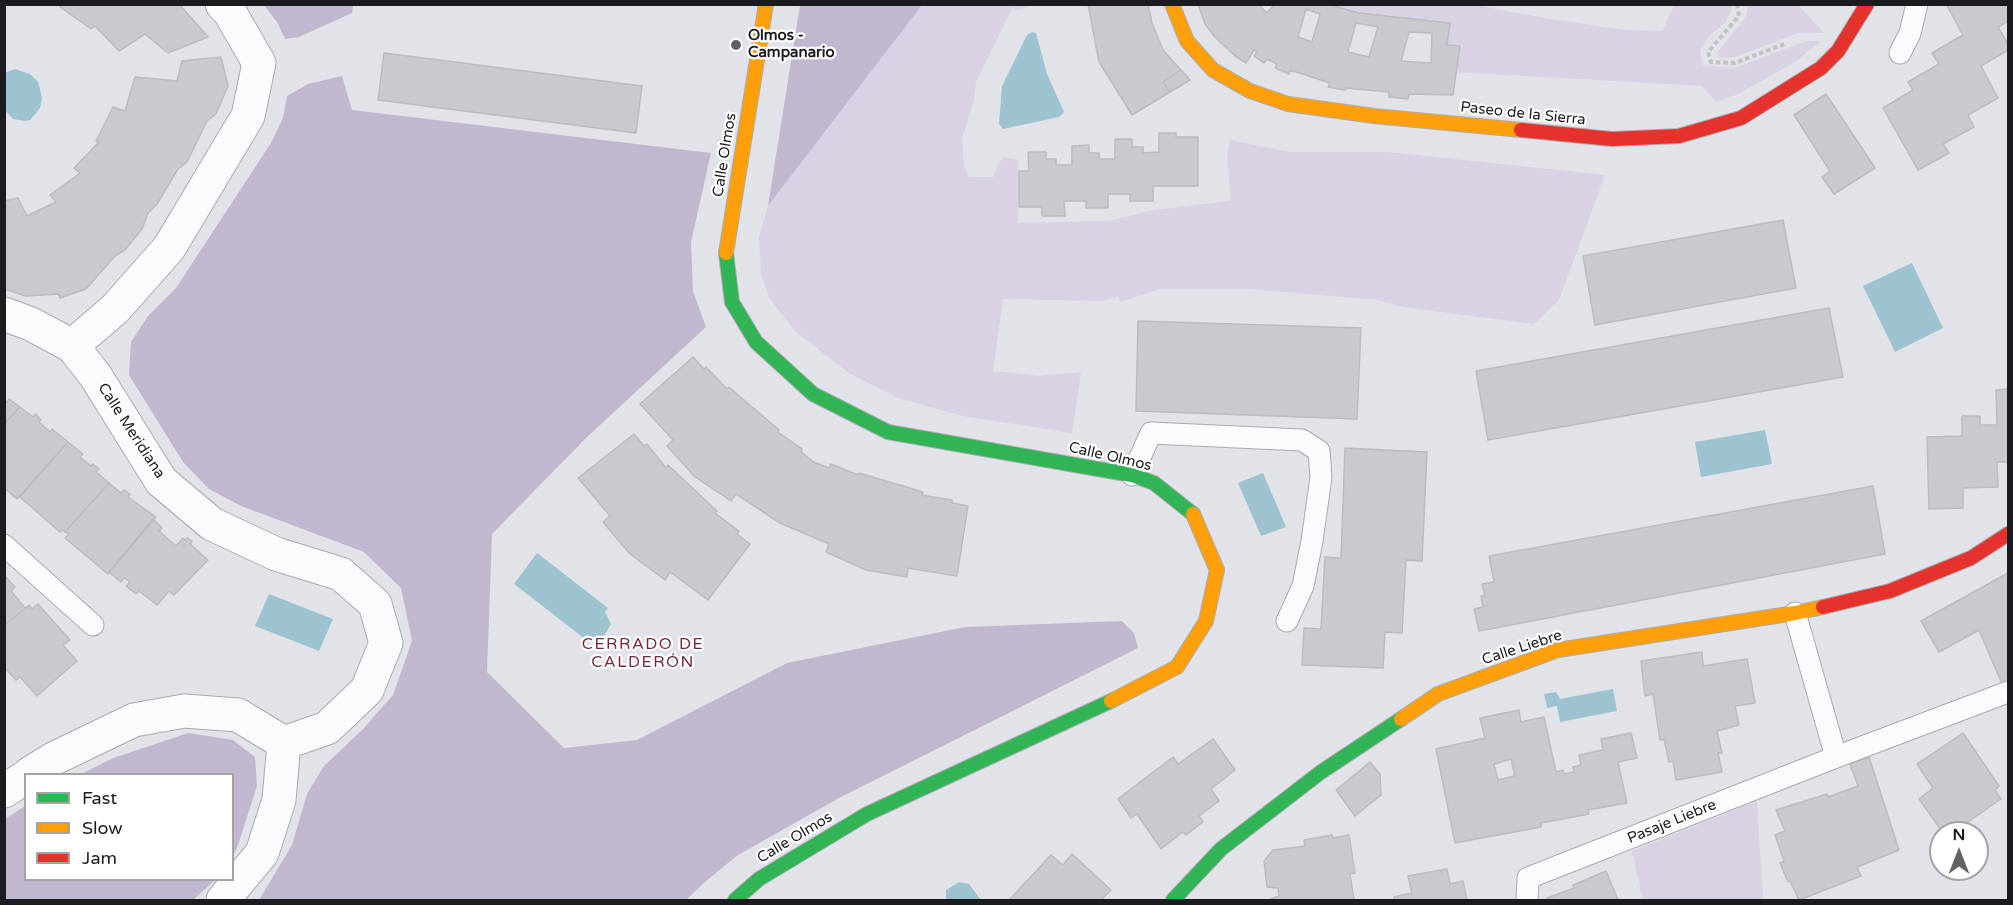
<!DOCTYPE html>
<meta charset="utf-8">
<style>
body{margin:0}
#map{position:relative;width:2013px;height:905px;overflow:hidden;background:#e1e3e8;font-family:"Varela Round",sans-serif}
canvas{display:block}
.frame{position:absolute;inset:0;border:6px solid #1b1c1f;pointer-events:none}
.legend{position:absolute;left:24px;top:773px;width:210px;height:108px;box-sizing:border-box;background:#fff;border:2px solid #a4a4a5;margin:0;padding:8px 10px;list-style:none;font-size:18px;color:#1b1c1f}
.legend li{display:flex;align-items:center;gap:12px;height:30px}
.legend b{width:30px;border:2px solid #a4a4a5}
.north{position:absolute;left:1929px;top:821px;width:60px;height:60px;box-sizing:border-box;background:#fff;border:2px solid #a4a4a5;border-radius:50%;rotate:0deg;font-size:16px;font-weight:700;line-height:24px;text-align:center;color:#1b1c1f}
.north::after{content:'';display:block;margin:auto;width:21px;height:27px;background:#606265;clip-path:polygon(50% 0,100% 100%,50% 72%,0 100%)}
</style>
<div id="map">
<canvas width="2013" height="905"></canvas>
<div class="frame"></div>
<ul class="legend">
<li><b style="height:8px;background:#30b455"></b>Fast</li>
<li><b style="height:8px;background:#ff9f0a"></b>Slow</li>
<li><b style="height:8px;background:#e5322d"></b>Jam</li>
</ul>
<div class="north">N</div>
</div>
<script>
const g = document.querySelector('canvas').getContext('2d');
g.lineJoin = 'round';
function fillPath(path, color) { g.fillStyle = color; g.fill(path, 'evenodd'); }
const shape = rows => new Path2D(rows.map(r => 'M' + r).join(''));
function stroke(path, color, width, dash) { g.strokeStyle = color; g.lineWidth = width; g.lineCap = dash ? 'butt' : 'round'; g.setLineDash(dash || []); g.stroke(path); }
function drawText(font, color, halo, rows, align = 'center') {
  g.font = font + ' "Varela Round",sans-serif'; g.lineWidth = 4.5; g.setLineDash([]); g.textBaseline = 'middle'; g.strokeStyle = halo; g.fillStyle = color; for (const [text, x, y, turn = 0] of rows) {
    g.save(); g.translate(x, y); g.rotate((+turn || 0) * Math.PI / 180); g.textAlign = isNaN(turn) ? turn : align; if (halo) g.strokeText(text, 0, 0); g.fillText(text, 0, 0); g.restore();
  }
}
const green = shape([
 [922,5,1030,5,1028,7,1015,11,1013,6,976,82,974,100,962,139,964,165,969,177,993,177,1000,161,1004,157,1018,160,1018,223,1109,221,1154,210,1231,201,1227,155,1230,140,1290,152,1387,152,1605,175,1559,300,1534,324,1403,307,1378,300,1251,289,1159,289,1121,302,1118,296,1102,301,1003,299,993,371,1040,376,1081,372,1072,433,962,416,898,398,849,373,796,332,770,299,761,275,759,237,768,206],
 [1327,5,1476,5,1550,19,1624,30,1659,31,1663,30,1674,5,1728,5,1732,8,1725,23,1710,35,1700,50,1703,66,1735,68,1806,41,1821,41,1796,61,1767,78,1736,95,1716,102,1702,86,1455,72,1460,46,1447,45,1450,23,1359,13],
 [1748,5,1798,5,1824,33,1798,33,1735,57,1721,58,1717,53,1746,17],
 [1757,801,1763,900,1643,900,1632,851]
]);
const forest = shape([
 [264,5,353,5,352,13,299,37,285,39,277,22],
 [800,5,922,5,768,206],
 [342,76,352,110,711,153,691,242,693,291,706,327,587,437,492,534,487,672,564,748,637,740,787,663,965,627,1122,621,1134,633,1138,648,839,798,738,855,706,881,686,900,259,900,292,845,307,794,324,766,363,729,393,695,412,641,401,588,364,552,241,506,209,489,183,462,129,375,131,342,148,316,176,288,271,143,283,118,287,96,308,84],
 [188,733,233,740,255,757,257,786,237,848,233,856,232,774,81,774,113,758],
 [25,806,26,880,215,880,193,900,5,900,5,819]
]);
const water = shape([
 [1032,32,1036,33,1047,74,1064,112,1059,117,1003,129,999,124,1002,86,1027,35],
 [15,69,30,74,38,82,40,89,42,99,40,108,30,120,25,121,13,119,5,110,5,73],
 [1912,263,1943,328,1895,352,1863,286],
 [1765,430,1772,464,1701,477,1695,442],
 [1263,473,1286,527,1261,536,1238,483],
 [537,553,608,608,605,612,611,624,604,636,595,638,587,635,585,639,514,584],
 [269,594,333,619,319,651,255,626],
 [1613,689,1617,711,1560,722,1557,706,1547,708,1544,694,1556,692,1560,699],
 [959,882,969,884,981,900,946,900,946,890]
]);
const building = shape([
 [62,4,179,4,208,37,168,53,145,34,119,51,95,26,91,29,60,7,62,4],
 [1088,4,1148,4,1152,23,1163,50,1181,70,1163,82,1170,92,1132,115,1099,62,1088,4],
 [1198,4,1258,4,1267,13,1275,4,1327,4,1359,13,1450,23,1447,45,1460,46,1453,95,1409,94,1408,99,1389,97,1389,92,1346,88,1345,90,1328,87,1330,83,1290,70,1289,74,1275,68,1277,64,1267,59,1264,63,1254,56,1257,52,1254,50,1246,63,1235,56,1215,37,1205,24,1198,4],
 [1306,9,1320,14,1312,42,1298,37,1306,9],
 [1356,23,1378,27,1369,57,1348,52,1356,23],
 [1409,32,1432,33,1431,63,1401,61,1409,32],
 [1946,4,2008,4,2008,21,1998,27,2008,44,2008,50,1981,66,1998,98,1968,115,1974,127,1943,144,1949,153,1918,170,1883,108,1913,90,1908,82,1939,64,1932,53,1963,35,1946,4],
 [384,53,642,86,636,133,378,100,384,53],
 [221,57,228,86,216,114,207,121,187,162,178,169,157,204,148,213,142,229,125,250,115,256,86,289,60,298,58,294,26,296,4,289,4,201,18,198,27,216,56,202,50,195,80,173,74,168,99,142,96,141,113,107,125,111,135,77,177,81,182,61,221,57],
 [1181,70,1190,80,1170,92,1163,82,1181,70],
 [1826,94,1875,168,1834,194,1822,177,1830,171,1794,115,1826,94],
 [1159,133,1176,133,1176,137,1198,137,1198,186,1153,186,1153,201,1130,201,1130,194,1108,194,1108,208,1086,208,1086,201,1064,201,1065,216,1042,216,1042,207,1019,207,1019,171,1029,171,1028,152,1046,152,1046,159,1056,159,1056,165,1072,165,1072,146,1089,145,1089,153,1099,153,1099,159,1115,159,1115,139,1132,139,1132,147,1143,147,1143,153,1159,152,1159,133],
 [1783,220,1796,288,1595,325,1583,256,1783,220],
 [1829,308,1843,377,1488,440,1476,371,1829,308],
 [1138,321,1361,328,1357,419,1136,411,1138,321],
 [693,357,704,369,706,367,727,389,729,387,779,430,778,432,802,449,801,452,814,462,829,468,831,464,858,475,859,473,923,492,922,495,952,500,952,503,968,506,957,576,908,568,907,577,866,570,826,552,829,544,780,523,736,494,731,501,695,477,667,446,673,440,640,404,693,357],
 [2008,389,2008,462,1997,462,1998,487,1963,488,1963,508,1929,509,1927,437,1962,436,1962,416,1980,416,1980,425,1997,425,1996,390,2008,389],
 [9,399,20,407,4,424,4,400,7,402,9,399],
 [20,407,33,417,36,414,41,420,39,422,50,432,52,429,68,442,17,499,4,488,4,424,20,407],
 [634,434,644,446,647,444,666,468,668,465,717,511,715,513,739,531,737,534,750,544,708,600,670,572,665,580,630,554,603,522,610,516,578,478,634,434],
 [68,442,83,454,80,457,91,466,93,464,99,469,96,472,109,483,65,532,63,530,60,532,20,497,68,442],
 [1345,448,1427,452,1422,561,1406,560,1402,633,1385,632,1383,668,1302,665,1304,628,1321,629,1325,557,1341,558,1345,448],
 [109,483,121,493,124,490,130,494,128,497,156,517,108,574,65,538,69,534,65,532,109,483],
 [1873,486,1885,554,1479,631,1474,609,1483,607,1481,596,1485,596,1482,584,1494,582,1489,556,1873,486],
 [153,519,162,528,159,531,176,546,183,538,185,540,187,538,192,541,190,544,208,560,174,595,169,591,157,605,139,591,136,594,126,586,130,582,124,578,121,582,109,572,153,519],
 [2008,573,2008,681,2002,684,1979,630,1939,652,1921,621,2008,573],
 [4,575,15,587,11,591,25,608,4,626,4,575],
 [38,604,70,640,63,645,77,661,37,696,20,677,16,680,4,667,4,626,29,605,32,609,38,604],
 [1702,652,1703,666,1747,659,1755,703,1735,706,1739,725,1717,731,1722,753,1718,753,1722,772,1676,780,1673,761,1669,762,1664,739,1660,740,1653,694,1645,696,1641,661,1702,652],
 [1519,710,1521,722,1544,717,1556,772,1563,770,1564,774,1574,772,1573,767,1581,765,1579,755,1603,750,1601,739,1631,733,1637,758,1618,762,1627,803,1588,810,1589,814,1541,823,1541,827,1455,843,1436,749,1485,738,1480,718,1519,710],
 [1511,759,1515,776,1498,780,1494,764,1511,759],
 [1963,733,1999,786,1995,790,2001,799,1952,833,1943,833,1919,799,1933,788,1917,764,1963,733],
 [1213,739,1235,770,1211,789,1219,801,1199,816,1203,822,1186,835,1183,832,1161,849,1137,814,1131,818,1118,799,1173,757,1178,764,1213,739],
 [1869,757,1899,850,1857,867,1861,876,1799,900,1790,881,1788,882,1780,863,1784,861,1775,835,1785,831,1776,810,1827,794,1828,797,1858,786,1850,764,1869,757],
 [1370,762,1380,774,1381,795,1355,816,1336,790,1370,762],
 [1332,835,1333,838,1349,835,1355,873,1350,874,1354,900,1268,900,1279,896,1278,888,1267,887,1264,861,1273,850,1305,846,1304,840,1332,835],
 [1072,854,1111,890,1101,900,1009,900,1051,855,1063,865,1072,854],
 [1447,869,1450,884,1463,881,1467,900,1395,900,1394,897,1412,893,1408,876,1447,869],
 [1606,871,1618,900,1548,900,1547,898,1574,888,1573,885,1606,871]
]);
const path = shape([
 [1737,4,1739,16,1708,52,1711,62,1735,63,1787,43]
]);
const lane = shape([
 [1900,53,1910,33,1917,4],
 [1132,475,1151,433,1302,440,1319,451,1321,477,1312,541,1303,586,1287,621],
 [4,545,93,625],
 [1795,613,1836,757],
 [1527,900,1528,878,1836,757,2008,692]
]);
const street = shape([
 [4,314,31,324,72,346,95,375,161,481,212,524,276,554,341,574,375,604,386,643,367,690,327,728,284,743],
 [72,346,115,309,169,248,248,116,259,63,229,11,222,4],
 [29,774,55,758,134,720,184,711,238,715,284,743],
 [4,791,26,777],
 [223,900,262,853,279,800,284,743]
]);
const fast = shape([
 [726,253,732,302,756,342,813,394,888,432,1132,475,1154,483,1193,514],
 [735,900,759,879,867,814,1111,701],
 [1173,900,1221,849,1321,772,1401,719]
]);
const slow = shape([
 [1172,4,1187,41,1213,70,1250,91,1288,104,1374,116,1521,130],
 [726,253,766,4],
 [1111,701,1177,667,1206,621,1217,570,1193,514],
 [1401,719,1438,694,1558,650,1795,613,1823,607]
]);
const jam = shape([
 [1521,130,1612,139,1679,136,1741,118,1821,68,1838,51,1867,4],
 [1823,607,1890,591,1971,558,2008,534]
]);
const markers = [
 [736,45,6,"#606265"]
];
const poiNames = [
 ["Olmos -",748,36],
 ["Campanario",748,53]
];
const streetNames = [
 ["Paseo de la Sierra",1523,114,6],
 ["Calle Olmos",725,155,-81],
 ["Calle Meridiana",131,431,57],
 ["Calle Olmos",1110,457,13],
 ["Calle Liebre",1522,648,-18],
 ["Pasaje Liebre",1672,822,-22],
 ["Calle Olmos",795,838,-31]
];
const neighbourhoodNames = [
 ["CERRADO DE",643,645],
 ["CALDERÓN",643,663]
];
fillPath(green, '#d8d2e4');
fillPath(forest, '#c1b8cf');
fillPath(water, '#9ec3d0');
fillPath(building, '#c9cace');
stroke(building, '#bbbcc0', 1.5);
stroke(lane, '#a9abae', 23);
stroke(street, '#a9abae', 35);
stroke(fast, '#a9abae', 16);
stroke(slow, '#a9abae', 16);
stroke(jam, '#a9abae', 16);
stroke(path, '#c1c2c3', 4, [4.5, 3]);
stroke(lane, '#fafbfc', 21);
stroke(street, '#fafbfc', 33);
stroke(fast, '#30b455', 14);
stroke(slow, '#ff9f0a', 14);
stroke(jam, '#e5322d', 14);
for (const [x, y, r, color] of markers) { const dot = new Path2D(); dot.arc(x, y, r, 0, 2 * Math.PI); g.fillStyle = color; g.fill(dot); stroke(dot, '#fff', 2); }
drawText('bold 15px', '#1b1c1f', '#fff', poiNames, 'left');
drawText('15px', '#1b1c1f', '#fff', streetNames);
g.letterSpacing = '1.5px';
drawText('16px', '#712b3a', '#fff', neighbourhoodNames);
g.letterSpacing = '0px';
</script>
